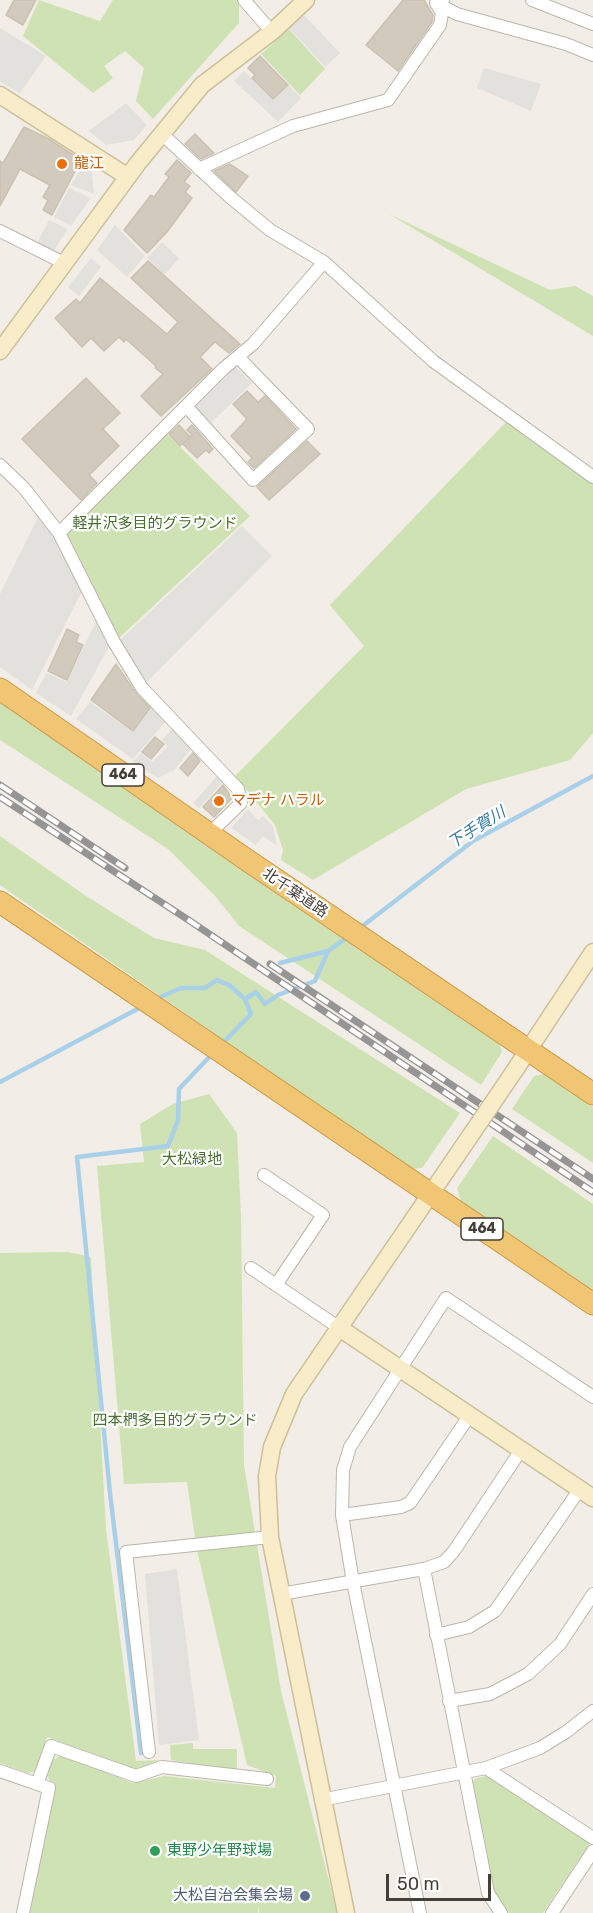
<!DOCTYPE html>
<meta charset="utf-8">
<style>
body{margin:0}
#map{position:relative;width:593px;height:1913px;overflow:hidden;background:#f2eee7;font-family:Rubik,sans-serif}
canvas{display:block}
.scale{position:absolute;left:386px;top:1874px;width:105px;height:27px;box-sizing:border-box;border:3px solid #443f37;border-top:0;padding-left:8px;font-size:18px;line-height:21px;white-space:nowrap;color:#443f37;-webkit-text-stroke:4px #fff;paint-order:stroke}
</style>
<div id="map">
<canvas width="593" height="1913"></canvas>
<div class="scale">50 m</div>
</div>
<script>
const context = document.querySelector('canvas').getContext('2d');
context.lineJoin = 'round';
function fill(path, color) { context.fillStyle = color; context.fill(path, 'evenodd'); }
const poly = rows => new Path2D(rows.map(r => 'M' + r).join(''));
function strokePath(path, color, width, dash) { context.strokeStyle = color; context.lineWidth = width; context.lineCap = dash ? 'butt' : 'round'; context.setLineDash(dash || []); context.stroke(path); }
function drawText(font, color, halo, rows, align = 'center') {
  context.font = font + ' Rubik,"Noto Sans JP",sans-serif'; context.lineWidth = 4.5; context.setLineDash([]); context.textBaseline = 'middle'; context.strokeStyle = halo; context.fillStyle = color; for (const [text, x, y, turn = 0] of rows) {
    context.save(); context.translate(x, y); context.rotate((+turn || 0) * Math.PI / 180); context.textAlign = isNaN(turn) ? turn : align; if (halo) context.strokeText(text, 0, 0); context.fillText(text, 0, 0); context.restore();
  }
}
const green = poly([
 [39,0,100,21,113,0,239,0,239,23,153,119,136,101,144,68,125,51,104,66,113,78,93,93,23,36],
 [289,29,325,69,300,95,261,54],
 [389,214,550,290,575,286,593,296,593,336],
 [507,421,593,477,593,733,570,760,466,789,313,880,281,860,283,850,275,825,235,776,364,646,330,605],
 [165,432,250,516,119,638,63,536],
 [0,699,499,1042,502,1052,481,1085,239,926,216,897,168,849,0,740],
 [0,836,86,896,154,938,205,950,460,1113,422,1168,410,1169,0,885],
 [544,1074,593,1107,593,1163,512,1109,534,1076],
 [209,1094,237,1133,241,1216,244,1465,281,1691,337,1913,259,1913,259,1905,258,1913,29,1913,55,1786,51,1783,47,1775,51,1761,61,1755,133,1783,164,1776,275,1788,276,1776,247,1765,196,1546,187,1482,124,1484,97,1166,144,1162,140,1124,173,1104],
 [493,1136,593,1204,593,1290,461,1201,457,1188],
 [68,1252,91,1257,106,1529,136,1761,160,1760,135,1769,47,1737,36,1771,27,1773,0,1763,0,1253],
 [193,1743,193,1749,237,1749,237,1771,171,1760,170,1745],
 [492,1774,589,1840,590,1843,543,1913,509,1913,493,1890,472,1782,475,1779]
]);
const parking = poly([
 [304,15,340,53,325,67,289,28],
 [0,28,46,56,20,93,0,82],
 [484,68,541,84,531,111,477,88],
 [244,71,273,100,289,85,301,98,278,122,234,81],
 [126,103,147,125,134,140,106,145,89,131],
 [85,162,91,165,94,194,71,185],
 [69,188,91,198,71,226,54,217],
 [49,220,68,229,54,250,37,243],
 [115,225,145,256,127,277,97,250],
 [162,242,179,258,165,275,147,258],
 [91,258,101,267,79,296,68,287],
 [236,367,252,383,211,423,195,407],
 [40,513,49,525,83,589,32,690,0,667,0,594],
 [242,526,272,556,147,682,120,640],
 [97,619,111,643,71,716,36,693,46,673,67,682],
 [90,702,133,732,153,706,167,720,133,759,76,719],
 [173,727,191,749,174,770,158,778,133,762,141,753,152,762,168,746,162,740],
 [217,776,223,782,199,808,193,803],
 [248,809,258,820,263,816,273,826,277,846,263,836,256,845,231,828],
 [177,1569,199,1740,159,1745,145,1574]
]);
const stream = poly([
 [360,928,473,841,593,776],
 [280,963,328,951,349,936],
 [156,999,181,988,205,988,217,980,229,985,245,999,251,1014,220,1046],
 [245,999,256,992,265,1004,278,995,315,981,328,951],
 [0,1082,143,1006],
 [141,1753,110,1493,77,1157,168,1146,178,1120,179,1089,212,1054]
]);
const building = poly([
 [14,0,36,0,23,25,6,15,14,0],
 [403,0,424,0,433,15,432,22,398,71,366,45,403,0],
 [260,56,288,85,273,99,252,78,255,75,248,68,260,56],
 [24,127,49,139,81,160,52,215,43,210,48,200,43,197,50,185,20,169,0,206,0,161,3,163,24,127],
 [195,134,214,153,201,159,185,144,195,134],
 [177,160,191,173,184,182,190,186,185,192,192,198,167,232,147,253,124,230,151,195,154,197,169,177,165,174,177,160],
 [230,164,248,176,236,192,214,171,230,164],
 [148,261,240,344,229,353,215,342,200,357,212,369,161,416,141,396,163,374,155,368,156,366,126,339,124,342,119,337,104,351,91,338,82,347,55,318,76,299,80,303,100,278,167,334,178,322,131,278,148,261],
 [86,378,120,413,103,429,119,446,89,475,97,483,81,500,22,439,86,378],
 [247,391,258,402,265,396,296,429,254,468,248,462,252,458,231,436,247,419,233,404,247,391],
 [179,425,190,437,180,446,169,434,179,425],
 [192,425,213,449,209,453,206,450,197,458,183,444,192,435,187,430,192,425],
 [307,441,320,454,269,500,257,487,307,441],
 [67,629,79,635,76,642,83,645,67,680,48,671,67,629],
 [116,664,135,692,150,708,133,731,91,700,116,664],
 [155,737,164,744,151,759,142,752,155,737],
 [193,753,200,761,188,776,180,768,193,753],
 [223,785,232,798,214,817,203,807,223,785]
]);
const street = poly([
 [244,0,265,24],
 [532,0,593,24],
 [438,4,457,14,566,44,593,55],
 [162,134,230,197,270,230,324,262,433,361,593,477],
 [199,169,293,126,388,100,440,25,442,13,436,3,443,0],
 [0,231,64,263],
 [186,406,253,480,308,429,238,357],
 [0,465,24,488,59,533,114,642,142,688,238,789,241,803,209,834],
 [59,533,223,369,253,344,324,262],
 [264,1175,323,1215,276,1285],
 [251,1268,338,1327],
 [342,1515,401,1507,410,1503,470,1415],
 [424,1569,488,1893,501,1913],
 [281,1594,424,1569,444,1562,454,1551,521,1450],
 [436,1635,469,1627,495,1611,580,1489],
 [449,1701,490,1694,528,1674,560,1644,593,1594],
 [149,1752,126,1552,270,1537],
 [486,1768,593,1838],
 [0,1771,49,1788,23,1913],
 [37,1784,51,1746,136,1776,162,1767,267,1779],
 [321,1800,486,1768,540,1748,566,1732,593,1711],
 [420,1913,353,1582,342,1515,343,1470,350,1447,446,1298,593,1397],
 [552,1913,593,1851]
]);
const secondary = poly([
 [0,95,128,177],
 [0,351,138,163,202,85,273,31,306,0],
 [515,1070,593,952],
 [338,1327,593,1498],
 [346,1913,270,1537,267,1476,272,1447,294,1394,479,1123]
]);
const highway = poly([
 [0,689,247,860,593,1094],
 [0,902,593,1304]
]);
const rail = poly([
 [0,785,125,868],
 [0,797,190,921,593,1192],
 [270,964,593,1179]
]);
const secondaryBridge = poly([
 [479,1123,515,1070]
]);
const markers = [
 [62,164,6,"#e8710a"],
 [219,801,6,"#e8710a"],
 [155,1851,6,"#2e9e5b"],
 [305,1896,6,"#5c6f8a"]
];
const shields = [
 [123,775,42],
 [482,1229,42]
];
const shieldNames = [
 ["464",123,775],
 ["464",482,1229]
];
const foodNames = [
 ["龍江",74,164],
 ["マデナ ハラル",231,801]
];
const parkNames = [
 ["軽井沢多目的グラウンド",155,524],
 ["大松緑地",192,1160],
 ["四本椚多目的グラウンド",175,1421]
];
const streetNames = [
 ["北千葉道路",295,893,34]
];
const leisureNames = [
 ["東野少年野球場",167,1851]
];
const serviceNames = [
 ["大松自治会集会場",293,1896]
];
const waterNames = [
 ["下手賀川",477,828,-32]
];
fill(green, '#cee2b3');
fill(parking, '#e3e1de');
strokePath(stream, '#a9d0e9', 4.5);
fill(building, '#d2cabd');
strokePath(building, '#ccc1b1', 1.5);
strokePath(street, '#bcb6aa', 14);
strokePath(secondary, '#cdbf9a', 19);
strokePath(highway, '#ce9945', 23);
strokePath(street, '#fff', 12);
strokePath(secondary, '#f9edc9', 16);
strokePath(highway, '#f0c574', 21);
strokePath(rail, '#959595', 7);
strokePath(rail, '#fff', 4.5, [14]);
strokePath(secondaryBridge, '#cdbf9a', 19, []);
strokePath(secondaryBridge, '#f9edc9', 16);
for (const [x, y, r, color] of markers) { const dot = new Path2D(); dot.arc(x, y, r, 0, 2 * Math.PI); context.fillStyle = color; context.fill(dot); strokePath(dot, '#fff', 2); }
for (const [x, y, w] of shields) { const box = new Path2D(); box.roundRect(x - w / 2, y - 11, w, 22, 4.5); context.fillStyle = '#fff'; context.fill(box); strokePath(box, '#443f37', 1.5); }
drawText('bold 14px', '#443f37', null, shieldNames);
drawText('15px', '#c56008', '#fff', foodNames, 'left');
drawText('15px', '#497030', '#fff', parkNames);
drawText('15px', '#443f37', '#fff', streetNames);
drawText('15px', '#27864d', '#fff', leisureNames, 'left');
drawText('15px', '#4e5e75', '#fff', serviceNames, 'right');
drawText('italic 16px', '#3a7aa5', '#fff', waterNames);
</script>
